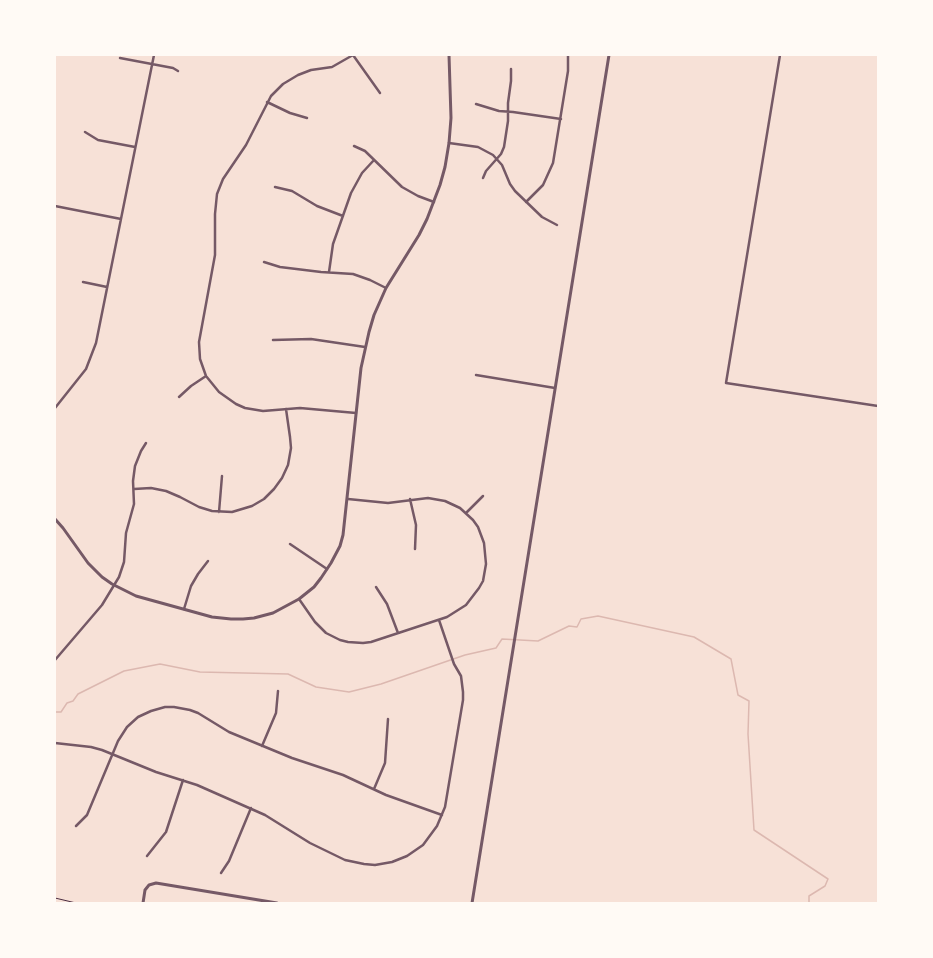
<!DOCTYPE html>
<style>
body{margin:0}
#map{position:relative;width:933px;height:958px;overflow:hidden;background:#f7e1d7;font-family:Jost,sans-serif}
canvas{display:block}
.frame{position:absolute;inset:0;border:56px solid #fffaf5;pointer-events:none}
</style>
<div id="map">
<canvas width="933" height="958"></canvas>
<div class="frame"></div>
</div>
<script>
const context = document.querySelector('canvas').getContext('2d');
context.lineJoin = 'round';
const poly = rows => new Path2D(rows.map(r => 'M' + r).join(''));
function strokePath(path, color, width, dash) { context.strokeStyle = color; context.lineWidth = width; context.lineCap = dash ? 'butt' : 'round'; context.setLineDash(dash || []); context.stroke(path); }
const stream = poly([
 [55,712,61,712,67,703,73,701,78,694,124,671,160,664,200,672,288,674,316,687,349,692,381,684,465,655,496,648,502,639,538,641,569,626,577,627,581,619,598,616,694,637,731,659,738,695,749,701,748,734,754,830,828,879,825,886,809,896,809,903]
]);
const path = poly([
 [55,898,76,903]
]);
const minor = poly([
 [780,55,726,383,878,406],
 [120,58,173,68,178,71],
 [267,102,290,113,307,118],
 [476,104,499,111,513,112,561,119],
 [85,132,98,140,135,147],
 [449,143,478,147,493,155,502,165,510,184,515,191,542,217,557,225],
 [354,146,365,151,402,187,418,196,434,202],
 [483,178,486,171,501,154,504,147,508,121,508,103,511,81,511,69],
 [275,187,292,191,317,206,343,216],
 [526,202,543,185,553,163,568,71,568,55],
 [55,206,121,219],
 [264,262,280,267,321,272,353,274,370,280,386,288],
 [329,272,333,244,351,193,362,173,374,160],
 [83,282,107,287],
 [273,340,311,339,365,347],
 [476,375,555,388],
 [179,397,191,386,206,376],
 [55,408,86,369,96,343,154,55],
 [356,413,300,408,263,411,245,408,236,404,219,392,206,376,200,359,199,342,215,255,215,214,217,194,223,179,246,145,271,96,283,84,298,75,311,70,332,67,353,55,380,93],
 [134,489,151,488,166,491,180,497,199,507,212,511,232,512,252,506,264,499,274,489,282,478,288,465,291,448,290,437,286,409],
 [410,499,416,525,415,549],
 [219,512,222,476],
 [466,513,483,496],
 [290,544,327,569],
 [376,587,387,604,398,633],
 [299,599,315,622,326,633,340,640,348,642,363,643,371,642,447,617,466,605,479,588,483,581,486,564,484,543,478,527,473,520,460,508,445,501,428,498,388,503,348,499],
 [184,609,191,586,198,574,208,561],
 [55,660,102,605,119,577,124,562,126,533,134,504,133,481,135,466,141,451,146,443],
 [55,743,91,747,102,750,156,772,197,785,265,815,310,843,345,860,364,864,375,865,392,862,407,856,423,845,437,826,445,807,463,700,463,692,461,676,454,664,439,620],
 [262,746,276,713,278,691],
 [374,789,385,763,388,719],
 [76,826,87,815,118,741,127,727,138,717,151,711,165,707,174,707,190,710,198,713,229,732,292,758,343,775,386,795,442,815],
 [147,856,166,832,183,780],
 [221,873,229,861,251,808]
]);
const tertiary = poly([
 [55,519,63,528,88,563,102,577,112,584,136,596,212,617,231,619,243,619,254,618,273,613,299,599,314,587,321,578,331,563,340,546,343,535,361,368,369,332,374,315,386,288,419,235,427,219,440,185,445,167,449,143,451,118,449,55],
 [143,903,145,890,149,885,156,883,277,903],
 [472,903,609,55]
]);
strokePath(stream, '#dcb8b0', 1.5);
strokePath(path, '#4a2c40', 1);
strokePath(minor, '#755966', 2.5);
strokePath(tertiary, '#755966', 3);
</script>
